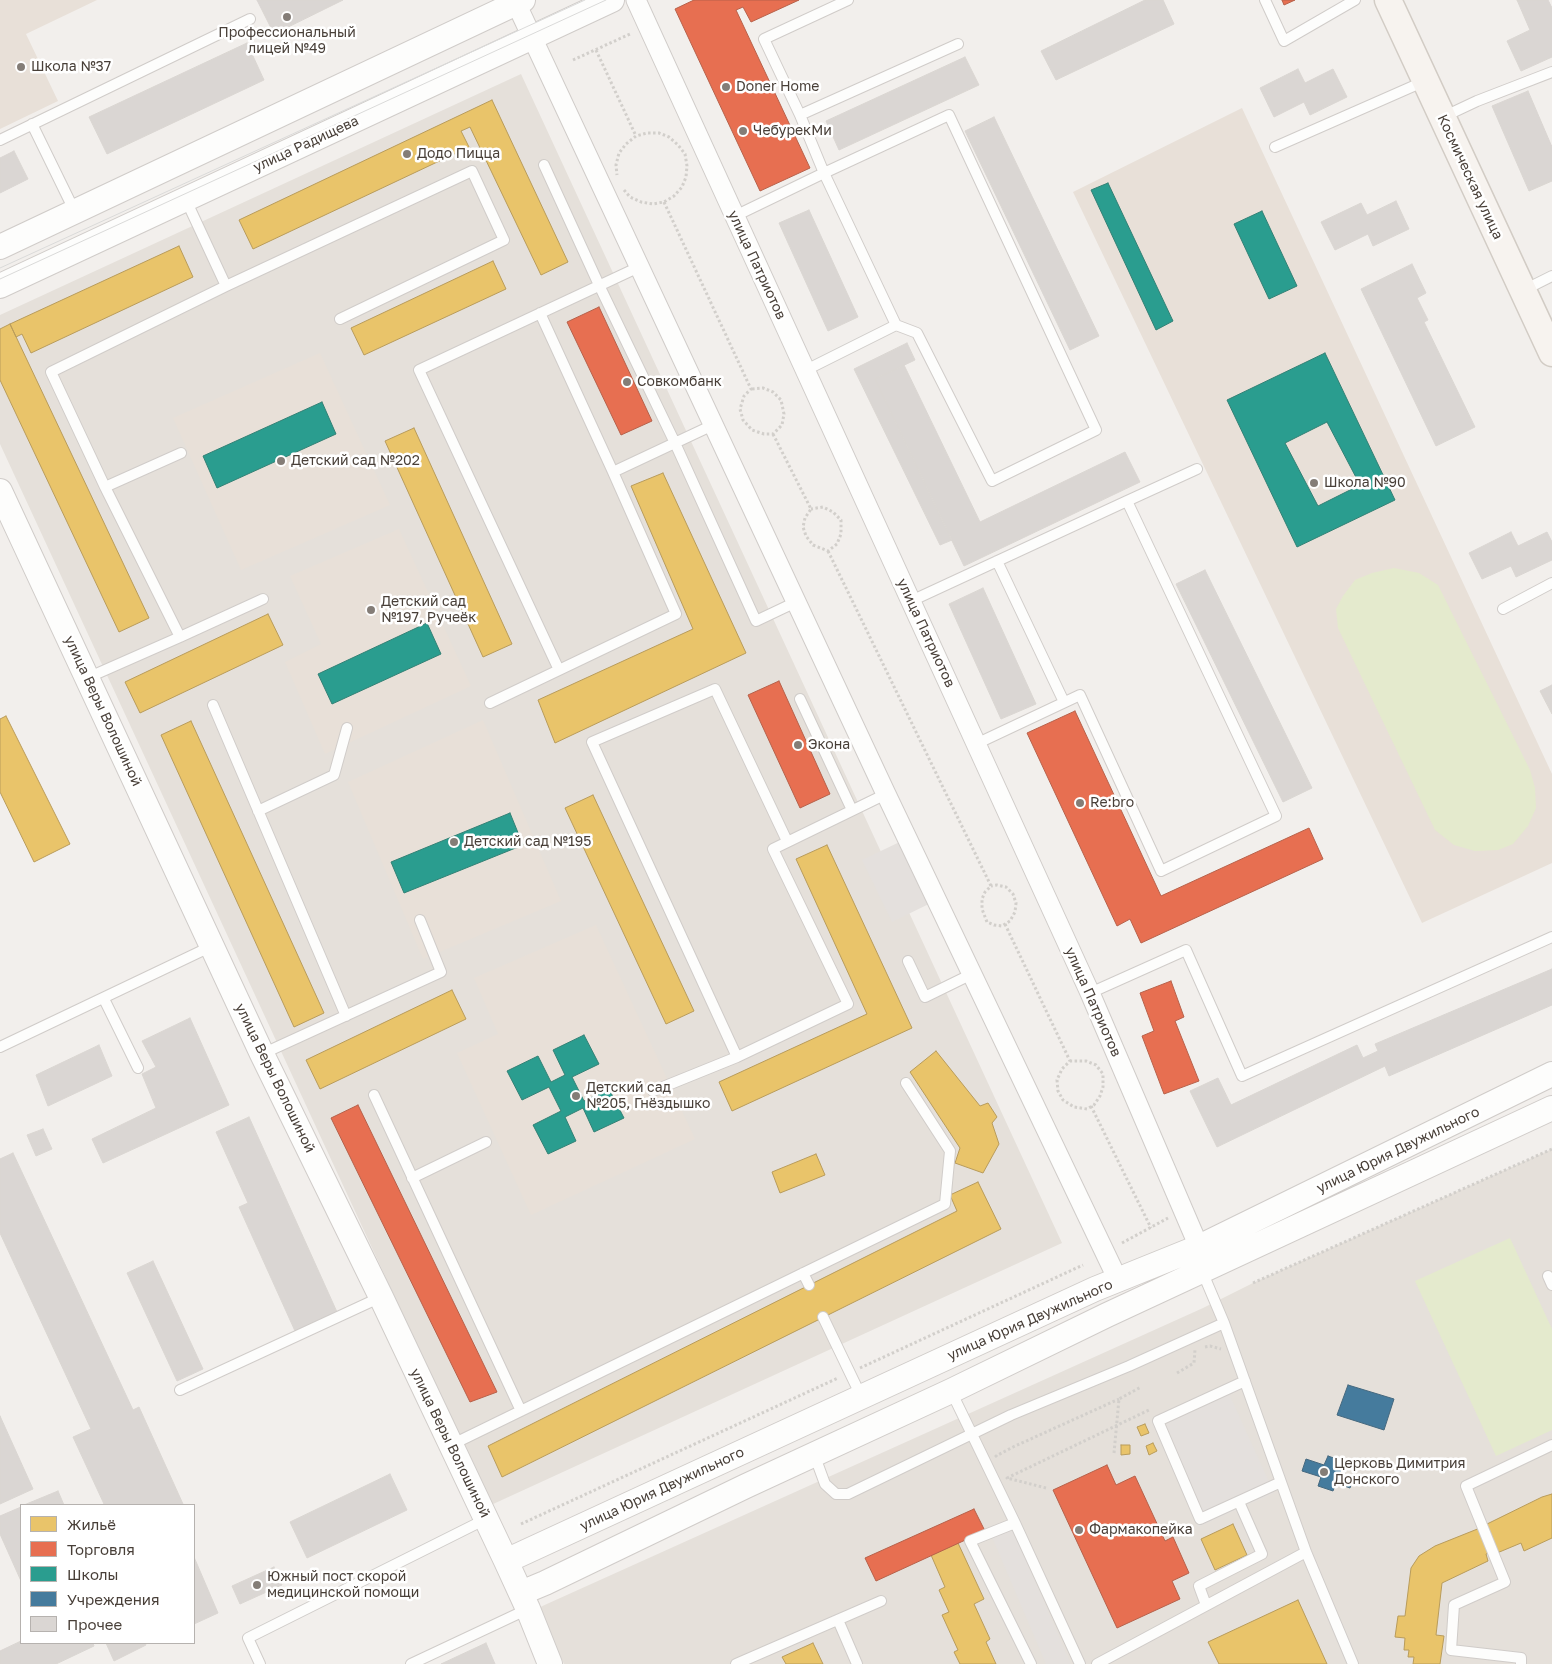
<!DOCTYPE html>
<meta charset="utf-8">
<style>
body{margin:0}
#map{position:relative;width:1552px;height:1664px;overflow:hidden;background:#f2efec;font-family:"Golos Text",sans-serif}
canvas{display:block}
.legend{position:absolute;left:20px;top:1504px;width:175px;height:140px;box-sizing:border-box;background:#fff;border:1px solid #b6b2af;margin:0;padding:6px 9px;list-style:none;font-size:15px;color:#483f38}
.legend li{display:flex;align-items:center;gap:10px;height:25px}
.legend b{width:25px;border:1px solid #b6b2af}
</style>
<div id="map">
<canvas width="1552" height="1664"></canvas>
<ul class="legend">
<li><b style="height:14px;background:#e9c46a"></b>Жильё</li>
<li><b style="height:14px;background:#e76f51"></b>Торговля</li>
<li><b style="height:14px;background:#2a9d8f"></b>Школы</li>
<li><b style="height:14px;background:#457b9d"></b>Учреждения</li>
<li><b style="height:14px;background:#dad6d3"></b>Прочее</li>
</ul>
</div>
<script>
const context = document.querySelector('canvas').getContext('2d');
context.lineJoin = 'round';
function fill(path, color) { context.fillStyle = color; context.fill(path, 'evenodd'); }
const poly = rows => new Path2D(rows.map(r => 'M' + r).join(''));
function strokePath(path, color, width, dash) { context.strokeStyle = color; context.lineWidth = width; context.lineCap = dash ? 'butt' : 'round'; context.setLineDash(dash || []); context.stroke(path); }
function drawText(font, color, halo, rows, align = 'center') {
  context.font = font + ' "Golos Text",sans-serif'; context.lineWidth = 5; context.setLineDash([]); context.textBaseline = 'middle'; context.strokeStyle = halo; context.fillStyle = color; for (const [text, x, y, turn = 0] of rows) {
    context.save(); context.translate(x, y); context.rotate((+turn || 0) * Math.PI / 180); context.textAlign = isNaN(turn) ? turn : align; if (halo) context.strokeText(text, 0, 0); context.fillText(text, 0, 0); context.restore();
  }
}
const residential = poly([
 [521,74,1062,1243,491,1505,0,444,0,315],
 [1552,1149,1552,1664,564,1664,538,1608,1203,1308,1253,1283]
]);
const education = poly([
 [0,0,97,0,26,34,58,101,0,129],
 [1242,108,1552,774,1552,863,1422,923,1073,192],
 [320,353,390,505,241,570,173,418],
 [399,529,471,686,325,754,285,662,321,644,290,576],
 [483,720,561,901,423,959,348,782],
 [596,925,695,1139,531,1215,457,1053,498,1034,474,978]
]);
const green = poly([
 [1394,568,1419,573,1438,585,1530,770,1535,788,1536,808,1528,826,1513,844,1498,850,1475,851,1454,845,1435,830,1338,628,1336,609,1343,596,1355,580,1372,573],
 [1510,1238,1552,1329,1552,1430,1496,1456,1415,1281]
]);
const parking = poly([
 [908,838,937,900,892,922,862,860],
 [1226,1387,1274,1493,1198,1527,1151,1421],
 [1012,1528,1071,1664,1046,1664,992,1537]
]);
const homes = poly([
 [492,100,568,262,541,275,470,127,461,131,469,147,253,249,239,220,492,100],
 [179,246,193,277,31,353,22,334,16,337,10,324,179,246],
 [493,261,506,289,364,355,351,328,493,261],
 [10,324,149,618,119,632,0,380,0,329,10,324],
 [414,428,512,644,483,657,385,441,414,428],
 [663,473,746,653,555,743,538,700,693,629,631,486,663,473],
 [268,614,283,645,140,713,125,682,268,614],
 [6,716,70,844,34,862,0,792,0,719,6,716],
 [191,721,324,1013,294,1027,161,735,191,721],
 [593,795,694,1011,666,1024,565,808,593,795],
 [827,845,912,1028,732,1111,719,1082,867,1014,796,859,827,845],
 [452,990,466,1019,320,1089,306,1060,452,990],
 [936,1051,980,1106,988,1103,997,1117,992,1123,999,1144,983,1173,955,1163,960,1148,910,1072,936,1051],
 [816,1154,825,1175,780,1193,772,1172,816,1154],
 [978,1182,1001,1229,502,1477,488,1446,957,1211,950,1195,978,1182],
 [1145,1424,1149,1433,1141,1436,1137,1427,1145,1424],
 [1153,1443,1157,1451,1149,1455,1146,1446,1153,1443],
 [1121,1445,1130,1445,1130,1454,1121,1455,1121,1445],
 [1552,1494,1552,1538,1524,1551,1521,1543,1497,1553,1485,1525,1542,1497,1552,1494],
 [1233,1524,1247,1555,1215,1570,1201,1539,1233,1524],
 [1485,1526,1496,1551,1486,1554,1488,1561,1442,1583,1436,1635,1444,1636,1440,1664,1413,1664,1414,1657,1408,1657,1409,1650,1404,1650,1405,1638,1395,1637,1398,1616,1405,1616,1411,1568,1419,1556,1435,1546,1485,1526],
 [958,1543,984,1599,974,1604,990,1639,986,1642,996,1664,960,1664,954,1652,958,1650,942,1615,949,1612,939,1590,945,1587,931,1555,958,1543],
 [1298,1600,1327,1664,1219,1664,1208,1642,1298,1600],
 [813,1643,823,1664,786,1664,782,1657,813,1643]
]);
const shops = poly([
 [694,0,799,0,751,22,743,7,736,10,810,168,760,191,675,9,694,0],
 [1282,0,1295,0,1284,5,1282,0],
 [599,307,652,421,621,435,567,322,599,307],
 [779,681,830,794,800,808,748,695,779,681],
 [1075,711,1161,896,1309,828,1323,859,1141,943,1130,919,1117,926,1027,733,1075,711],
 [1171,981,1184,1017,1175,1021,1199,1081,1164,1094,1142,1036,1154,1031,1140,993,1171,981],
 [358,1105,497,1392,470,1402,331,1118,358,1105],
 [1107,1465,1116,1485,1135,1476,1165,1541,1173,1537,1189,1573,1172,1581,1180,1599,1117,1628,1053,1490,1107,1465],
 [974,1509,985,1531,876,1581,865,1558,974,1509]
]);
const schools = poly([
 [1108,183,1173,321,1156,330,1091,190,1108,183],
 [1262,211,1297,286,1269,299,1234,224,1262,211],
 [1325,353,1395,500,1297,547,1227,400,1325,353],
 [1327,422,1360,485,1318,506,1285,443,1327,422],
 [322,402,336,434,217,488,203,456,322,402],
 [427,623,441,654,332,704,318,674,427,623],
 [510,813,523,845,404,893,391,862,510,813],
 [584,1035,599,1064,572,1077,584,1101,609,1089,624,1118,594,1132,583,1108,565,1117,576,1141,548,1154,533,1125,561,1111,549,1087,522,1100,507,1071,538,1056,551,1082,565,1075,553,1050,584,1035]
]);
const public = poly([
 [1348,1385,1394,1399,1384,1430,1337,1415,1348,1385],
 [1328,1456,1345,1462,1341,1474,1353,1478,1350,1488,1336,1483,1333,1491,1318,1486,1321,1477,1302,1471,1306,1459,1324,1465,1328,1456]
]);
const building = poly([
 [257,0,343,0,274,34,257,0],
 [1145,0,1163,0,1174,24,1056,80,1041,51,1145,0],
 [1517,0,1548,0,1552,8,1552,57,1521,71,1507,41,1530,30,1517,0],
 [247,43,264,80,107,154,89,117,247,43],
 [965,57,979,85,839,150,826,121,965,57],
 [1298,69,1305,83,1333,69,1347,97,1310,115,1304,102,1274,117,1260,88,1298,69],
 [1528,91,1552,147,1552,181,1529,191,1492,106,1528,91],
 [994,117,1099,336,1070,350,965,131,994,117],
 [14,151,28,179,0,193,0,158,14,151],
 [1396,201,1409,229,1373,246,1368,234,1335,250,1321,222,1361,203,1367,215,1396,201],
 [809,210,858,317,828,331,779,223,809,210],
 [1412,264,1426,293,1417,298,1428,320,1424,322,1475,427,1436,446,1361,289,1412,264],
 [907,343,915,360,875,379,952,540,940,545,854,369,907,343],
 [904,365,980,522,1125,452,1140,482,964,566,875,379,904,365],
 [1511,532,1518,546,1547,532,1552,542,1552,560,1516,577,1511,566,1482,579,1469,553,1511,532],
 [1205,570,1312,788,1283,802,1176,584,1205,570],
 [983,588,1036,704,1001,719,949,604,983,588],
 [1552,685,1552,714,1540,691,1552,685],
 [1552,969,1552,1005,1389,1076,1385,1066,1217,1147,1190,1091,1218,1078,1231,1105,1357,1045,1363,1058,1378,1051,1375,1044,1552,969],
 [190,1018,229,1105,103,1163,92,1139,156,1108,142,1074,156,1067,142,1041,190,1018],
 [99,1045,112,1076,48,1106,36,1075,99,1045],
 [249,1117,337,1312,295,1331,239,1207,248,1203,216,1132,249,1117],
 [43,1129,52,1149,36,1156,27,1135,43,1129],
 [13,1153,133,1410,139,1407,183,1504,180,1505,101,1505,104,1504,73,1437,91,1429,0,1233,0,1159,13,1153],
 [153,1261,203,1369,177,1381,127,1273,153,1261],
 [0,1416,33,1489,0,1504,0,1416],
 [390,1474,407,1510,307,1558,290,1522,390,1474],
 [58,1491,64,1505,24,1505,58,1491],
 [21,1507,21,1581,0,1534,0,1516,21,1507],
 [194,1557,218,1613,194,1624,194,1557],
 [274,1567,282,1585,240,1604,232,1586,274,1567],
 [21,1641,21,1643,93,1643,94,1646,56,1664,0,1664,0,1651,21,1641],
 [106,1643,145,1643,146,1645,114,1661,106,1643],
 [486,1643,495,1664,441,1664,486,1643]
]);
const path = poly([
 [596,50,636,136,626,144,619,153,616,165,617,175],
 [573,60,630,34],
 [624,190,630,197,641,202,653,204,664,202,674,196,682,187,686,177,687,166,685,154,678,145,669,137,659,133,647,133,636,136],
 [664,202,751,389,744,396,740,409,743,420,752,430,764,434,773,434,782,425,784,414,781,400,773,392,763,388,751,389],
 [773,434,811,509,805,518,803,527,806,536,813,545,828,551,837,544,841,534,841,520,833,512,823,507,811,509],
 [828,551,991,886,985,892,982,899,982,909,987,922,994,925,1002,926,1010,921,1015,912,1016,903,1013,894,1006,887,997,885,991,886],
 [1005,924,1070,1061,1062,1069,1057,1080,1058,1091,1063,1100,1074,1107,1087,1109,1094,1105,1100,1096,1103,1087,1103,1074,1096,1065,1086,1061,1070,1061],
 [1091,1106,1151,1228],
 [1122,1243,1168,1218],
 [1253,1283,1552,1149],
 [1205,1347,1210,1346,1221,1349],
 [860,1368,1083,1265],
 [1177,1373,1194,1363,1195,1350],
 [1114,1453,1119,1399,1141,1387],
 [997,1457,996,1456,1013,1447,1119,1399],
 [1046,1488,1007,1478,1151,1409],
 [521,1524,838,1378]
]);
const service = poly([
 [1265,0,1284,41,1355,0],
 [800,115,958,44],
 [1443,117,1477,101,1552,72],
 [32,124,75,212],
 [0,140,250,19],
 [1275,147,1425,81],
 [544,165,599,285,675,443,756,621,796,602],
 [186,200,226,286],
 [735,216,824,173,949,115,1096,430,992,481,917,333,896,325,824,173,800,115,764,39,848,0],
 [639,267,419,370,559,670,676,614,613,472,713,425],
 [1524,290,1552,276],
 [540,313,613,472],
 [806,370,896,325],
 [105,487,181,453],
 [1127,501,1197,469],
 [997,561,1064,702],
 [911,601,1127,501,1276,816,1161,871,1080,695,976,744],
 [1503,609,1552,583],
 [180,637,263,599],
 [87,678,180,637,105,487,51,372,226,286,472,171,504,240,340,319],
 [800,699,852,810],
 [490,703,559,670],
 [213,705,346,1016],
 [258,811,334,775,347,728],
 [787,841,715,689,592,742,737,1057,848,1004,773,849,886,794],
 [908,961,925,997,972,974],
 [1090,993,1186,950,1242,1076,1552,937],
 [104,999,138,1068],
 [0,1047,212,946],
 [262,1054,441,972,420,920],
 [653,1091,737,1057],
 [374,1095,521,1411],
 [412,1178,486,1142],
 [1202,1271,1224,1323,1306,1552,1353,1664],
 [803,1273,809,1285],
 [1548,1276,1552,1285],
 [823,1317,861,1396],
 [1245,1381,1158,1421,1200,1519,1281,1482],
 [180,1390,381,1297],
 [951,1391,1015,1523,1080,1664],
 [451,1445,945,1204,950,1151,906,1083],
 [814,1454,825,1484,836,1494,848,1494,1011,1415,1129,1366,1224,1323],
 [1015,1523,970,1541,1031,1664],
 [1206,1605,1199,1586,1262,1554,1239,1502],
 [838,1620,857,1664],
 [260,1664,248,1638,486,1519],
 [411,1664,528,1609],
 [736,1664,881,1601],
 [1097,1664,1306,1552],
 [1521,1664,1521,1658,1451,1650,1454,1605,1505,1582,1466,1486,1552,1445]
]);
const minor = poly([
 [636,0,1090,993,1199,1247,1201,1260],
 [516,3,886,794,1118,1280]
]);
const tertiary = poly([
 [0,247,523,0],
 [0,286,612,0],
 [0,491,262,1054,381,1297,506,1561,528,1609,550,1664],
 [506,1561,1095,1289,1199,1247,1552,1074],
 [521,1593,545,1583,746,1486,951,1391,1107,1315,1552,1108]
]);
const secondary = poly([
 [1388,0,1552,353]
]);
const tram = poly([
 [0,268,585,0],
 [0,279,606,0]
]);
const markers = [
 [287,17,5,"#847d77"],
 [21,67,5,"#847d77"],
 [726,87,5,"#847d77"],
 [743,131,5,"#847d77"],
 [407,154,5,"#847d77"],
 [627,382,5,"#847d77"],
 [281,461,5,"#847d77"],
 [1314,483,5,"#847d77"],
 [371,610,5,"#847d77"],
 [798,745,5,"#847d77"],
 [1080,803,5,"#847d77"],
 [454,842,5,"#847d77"],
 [576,1096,5,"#847d77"],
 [1324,1472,5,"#847d77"],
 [1079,1530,5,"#847d77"],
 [257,1585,5,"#847d77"]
];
const poiNames = [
 ["Профессиональный",287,33,"center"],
 ["лицей №49",287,49,"center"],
 ["Школа №37",31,67],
 ["Doner Home",736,87],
 ["ЧебурекМи",753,131],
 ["Додо Пицца",417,154],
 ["Совкомбанк",637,382],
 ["Детский сад №202",291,461],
 ["Школа №90",1324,483],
 ["Детский сад",381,602],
 ["№197, Ручеёк",381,618],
 ["Экона",808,745],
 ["Re:bro",1090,803],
 ["Детский сад №195",464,842],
 ["Детский сад",586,1088],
 ["№205, Гнёздышко",586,1104],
 ["Церковь Димитрия",1334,1464],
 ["Донского",1334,1480],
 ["Фармакопейка",1089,1530],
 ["Южный пост скорой",267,1577],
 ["медицинской помощи",267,1593]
];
const streetNames = [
 ["улица Радищева",306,144,-25],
 ["Космическая улица",1470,177,65],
 ["улица Патриотов",757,265,65],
 ["улица Патриотов",926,633,65],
 ["улица Веры Волошиной",103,711,65],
 ["улица Патриотов",1093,1002,66],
 ["улица Веры Волошиной",275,1078,64],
 ["улица Юрия Двужильного",1398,1150,-26],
 ["улица Юрия Двужильного",1030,1320,-24],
 ["улица Веры Волошиной",450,1443,64],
 ["улица Юрия Двужильного",662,1489,-25]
];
fill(residential, '#e5e0da');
fill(education, '#e8e0d8');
fill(green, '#e4eacd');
fill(parking, '#e4e0dd');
fill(homes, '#e9c46a');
strokePath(homes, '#b99c5b', 1);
fill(shops, '#e76f51');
strokePath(shops, '#b7614a', 1);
fill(schools, '#2a9d8f');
strokePath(schools, '#338175', 1);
fill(public, '#457b9d');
strokePath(public, '#46697f', 1);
fill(building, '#dad6d3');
strokePath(building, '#dad6d2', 1);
strokePath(service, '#d0ccc9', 12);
strokePath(minor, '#d0ccc9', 21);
strokePath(tertiary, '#d0ccc9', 26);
strokePath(secondary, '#d2ccc5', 29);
strokePath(path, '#d2cfcb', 3, [2.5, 2.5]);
strokePath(service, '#fdfdfc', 10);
strokePath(minor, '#fdfdfc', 19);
strokePath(tertiary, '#fdfdfc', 24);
strokePath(secondary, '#f7f3ef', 26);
strokePath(tram, '#dadad9', 1);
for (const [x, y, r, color] of markers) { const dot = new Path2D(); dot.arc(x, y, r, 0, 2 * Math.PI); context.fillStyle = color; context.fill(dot); strokePath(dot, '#fff', 2); }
drawText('14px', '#483f38', '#fff', poiNames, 'left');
drawText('14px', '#483f38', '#fff', streetNames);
</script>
